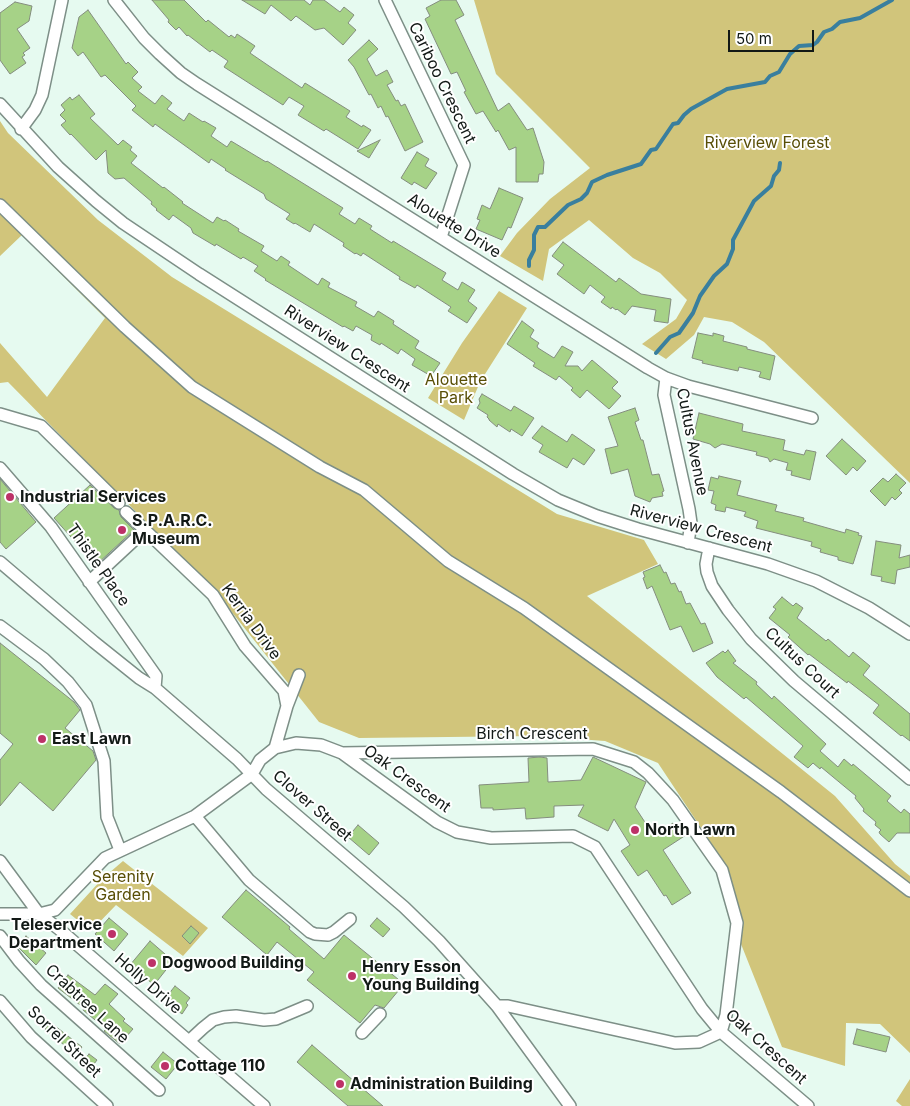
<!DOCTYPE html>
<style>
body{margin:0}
#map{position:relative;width:910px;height:1106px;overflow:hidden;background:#e6faf0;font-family:Inter,sans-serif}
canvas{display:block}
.scale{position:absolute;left:728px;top:30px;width:86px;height:22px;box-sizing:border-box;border:2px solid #121916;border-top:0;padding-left:6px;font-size:15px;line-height:18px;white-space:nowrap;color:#121916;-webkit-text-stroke:4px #fff;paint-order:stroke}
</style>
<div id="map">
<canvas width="910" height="1106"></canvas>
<div class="scale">50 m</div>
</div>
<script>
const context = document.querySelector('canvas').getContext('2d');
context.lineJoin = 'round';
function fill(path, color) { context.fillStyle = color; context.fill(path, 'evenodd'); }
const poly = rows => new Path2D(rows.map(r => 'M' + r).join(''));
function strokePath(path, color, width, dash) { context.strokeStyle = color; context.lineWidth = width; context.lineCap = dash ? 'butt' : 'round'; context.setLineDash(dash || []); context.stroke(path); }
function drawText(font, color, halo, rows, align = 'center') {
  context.font = font + ' Inter,sans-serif'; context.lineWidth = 4; context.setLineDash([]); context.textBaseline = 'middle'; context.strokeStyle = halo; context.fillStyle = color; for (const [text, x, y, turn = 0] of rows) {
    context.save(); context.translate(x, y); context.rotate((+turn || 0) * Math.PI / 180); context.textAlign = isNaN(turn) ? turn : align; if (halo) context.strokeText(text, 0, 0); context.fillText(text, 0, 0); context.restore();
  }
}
const green = poly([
 [474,0,910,0,910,483,764,342,732,322,704,317,694,335,666,359,642,344,676,319,687,300,660,273,633,258,589,220,549,249,543,281,500,256,517,233,550,199,590,168,496,74],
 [0,121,8,133,98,220,172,277,557,514,644,540,658,564,587,596,835,796,895,864,910,876,910,1053,880,1024,846,1023,845,1066,782,1047,741,944,737,901,719,855,658,763,605,741,537,736,359,738,319,722,219,596,8,382,0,383,0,343,47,397,105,318,22,235,0,256],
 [499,291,527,308,480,382,464,420,428,398,462,343],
 [123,861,208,928,183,956,116,905,91,931,70,914,102,879],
 [910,1079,910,1106,902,1106,896,1101]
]);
const stream = poly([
 [529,266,529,260,534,250,534,235,538,227,545,227,568,205,581,199,587,193,592,182,607,175,641,164,651,150,656,149,673,124,678,123,684,115,691,109,727,89,765,82,770,76,779,72,790,54,799,46,813,45,817,42,824,32,832,29,840,22,860,18,892,0],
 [656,353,670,337,679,333,693,313,700,296,714,276,727,264,733,249,733,240,754,201,771,186,774,176,779,170,780,163]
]);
const building = poly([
 [152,0,184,0,206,22,208,20,229,37,231,35,235,38,237,34,255,46,250,53,269,66,302,88,305,83,350,111,346,117,362,127,363,125,371,130,358,149,326,129,324,131,298,115,304,106,289,97,283,105,224,67,228,61,212,50,210,52,188,35,187,36,179,27,176,30,168,22,169,20,152,0],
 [242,0,304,0,310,5,313,0,324,0,340,12,344,7,354,15,348,23,356,30,343,45,324,28,315,30,296,16,291,21,271,5,265,14,242,0],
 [441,0,456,0,464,15,455,20,498,111,509,103,527,130,533,128,544,162,543,174,539,174,538,182,516,182,516,147,509,150,498,130,496,132,483,111,476,114,464,92,466,91,457,72,451,74,425,19,430,16,426,8,441,0],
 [15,2,32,6,29,21,17,29,30,48,23,53,25,55,22,57,26,63,10,74,0,60,0,13,15,2],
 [88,10,126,64,128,62,138,72,132,78,142,87,138,91,155,104,162,95,172,103,167,109,184,121,189,113,203,122,204,121,216,128,211,136,227,147,231,141,266,162,267,161,343,208,339,214,355,224,359,218,372,226,370,229,392,243,393,241,446,273,442,280,458,290,462,282,475,290,468,301,477,308,467,323,448,311,451,307,417,285,415,288,399,279,400,277,363,253,361,256,356,253,355,254,343,246,344,243,314,224,310,232,295,223,294,224,286,219,290,214,266,199,264,194,225,170,226,169,211,159,209,163,155,124,153,127,132,110,136,106,105,75,101,77,83,52,78,56,72,48,79,17,88,10],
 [369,40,378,49,367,59,376,76,387,70,393,82,387,85,396,101,398,100,401,106,405,104,423,142,405,151,388,116,386,117,381,106,378,108,371,94,369,95,354,67,348,60,369,40],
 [79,95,95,114,90,118,118,145,123,140,132,147,130,150,137,156,131,163,163,188,164,187,183,202,182,203,213,223,217,217,224,221,225,220,239,229,238,231,264,246,261,251,277,261,281,256,290,262,288,265,318,285,322,278,330,283,328,287,357,302,355,306,374,317,378,311,394,321,393,324,419,341,415,348,440,363,431,376,412,365,415,359,401,349,398,354,381,343,380,345,371,340,372,335,356,326,353,331,344,326,343,327,265,280,266,279,254,271,258,266,243,257,241,259,216,244,215,246,193,233,191,228,173,215,169,220,156,210,157,209,151,204,152,202,124,178,115,179,108,173,106,150,96,160,71,134,70,135,61,125,66,121,60,115,65,110,61,105,70,97,72,100,79,95],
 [380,140,369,158,357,151,380,140],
 [417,152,429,159,425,166,437,173,426,189,414,182,412,185,401,178,417,152],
 [499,188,523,198,511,228,508,227,502,240,476,229,480,220,477,219,482,205,490,209,499,188],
 [563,242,616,282,619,278,641,294,671,299,668,323,654,321,656,310,632,306,625,315,617,309,616,310,612,307,611,309,601,302,605,297,590,285,584,294,557,274,564,265,552,256,563,242],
 [522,321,534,330,530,337,539,343,537,346,538,348,554,358,562,346,573,352,565,366,578,366,582,371,592,360,618,382,612,388,621,396,609,409,587,390,580,398,571,390,573,388,559,376,556,380,533,366,535,363,507,344,522,321],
 [698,333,713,336,713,333,724,336,723,341,747,347,747,349,775,356,770,380,759,377,761,372,739,367,738,371,702,363,703,361,692,358,698,333],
 [482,394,511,411,514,406,534,418,522,436,511,429,510,432,498,424,497,427,489,420,489,419,487,417,488,415,477,408,480,403,479,399,482,394],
 [635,408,639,420,635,422,641,440,643,440,652,475,659,474,664,491,662,492,663,496,652,498,650,502,635,496,628,469,611,474,605,449,618,446,608,417,635,408],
 [699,413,743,424,742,431,785,440,783,450,804,455,806,450,816,452,810,480,791,475,792,471,786,470,788,463,774,459,770,462,768,458,756,455,757,452,722,444,715,448,710,444,693,439,699,413],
 [542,426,567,442,572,434,595,450,584,465,573,458,567,468,539,452,543,445,532,438,542,426],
 [842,439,866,461,857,471,853,467,846,475,826,456,842,439],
 [896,474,906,483,899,490,902,493,895,500,892,497,885,506,870,491,883,478,888,482,896,474],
 [719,476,741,481,737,495,777,505,775,511,804,518,803,521,845,533,846,529,859,533,858,535,862,536,853,564,838,560,838,557,820,552,821,549,811,546,812,542,756,528,758,521,744,516,746,512,726,507,725,512,715,510,716,505,711,503,714,491,708,490,711,477,718,479,719,476],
 [0,479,36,522,6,549,0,542,0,479],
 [90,485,114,508,119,510,121,517,134,530,96,565,54,518,90,485],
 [876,541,901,545,899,558,910,555,910,567,897,570,895,584,881,581,882,577,871,575,876,541],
 [660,565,664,573,666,572,671,584,675,583,679,592,681,591,686,604,690,603,701,624,705,623,713,643,693,652,681,626,670,630,652,586,647,589,643,578,645,577,643,572,660,565],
 [782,597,793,606,796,603,803,608,797,618,826,641,828,639,849,657,853,652,870,666,863,675,910,714,910,741,902,735,901,736,873,713,879,705,848,681,847,683,809,654,808,655,788,637,790,635,769,618,776,609,773,607,782,597],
 [0,643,74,702,80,710,65,728,93,751,96,760,53,811,20,782,0,806,0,760,13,744,0,733,0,643],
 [728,650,736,661,733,663,757,682,756,684,772,699,774,696,826,744,820,751,838,767,844,759,852,766,853,764,891,796,887,801,901,813,904,809,910,814,910,833,897,833,889,842,880,834,879,832,881,830,875,825,876,822,863,811,864,809,855,798,856,796,821,767,820,769,813,763,808,768,794,757,803,746,746,697,744,699,717,677,706,663,723,651,725,653,728,650],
 [540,757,547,758,548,782,581,780,593,757,646,782,635,807,654,836,673,823,677,828,681,826,686,835,663,850,691,893,672,905,666,895,664,896,647,870,638,876,621,851,630,845,614,819,608,831,578,816,584,805,554,806,554,817,526,819,525,808,493,810,493,808,481,808,479,785,529,782,528,758,540,757],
 [358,825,379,843,369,855,348,837,358,825],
 [246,890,290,927,289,929,324,959,344,935,404,984,384,1008,375,1005,360,1023,307,980,314,972,277,942,267,955,222,917,246,890],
 [109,918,128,934,114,951,95,934,109,918],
 [377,918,390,929,383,937,370,926,377,918],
 [191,926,199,933,190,944,182,936,191,926],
 [26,936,46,953,36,965,18,947,26,936],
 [150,941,173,961,154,985,130,965,150,941],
 [68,975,95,995,105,984,118,994,109,1004,125,1019,123,1021,133,1029,120,1044,104,1031,106,1029,83,1010,84,1008,58,988,68,975],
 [175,986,190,998,186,1003,188,1005,182,1014,164,1000,175,986],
 [50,1022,82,1047,76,1055,45,1029,50,1022],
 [857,1029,890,1037,886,1052,853,1044,857,1029],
 [312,1045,383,1106,348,1106,297,1062,312,1045],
 [163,1052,178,1064,166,1079,151,1067,163,1052],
 [89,1054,97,1060,91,1068,83,1061,89,1054]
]);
const minor = poly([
 [114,0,144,38,160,54,181,73,197,84,648,368,666,378,688,386,812,418],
 [385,0,464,165,441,237],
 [0,104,58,167,96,201,123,223,199,274,513,474,558,500,597,516,638,529,768,564,816,581,869,608,910,634],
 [21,129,35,110,42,95,62,0],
 [0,205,125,327,192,387,320,467,364,490,448,561,524,608,781,792,910,891],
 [666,378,664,395,689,509,691,523,688,543],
 [0,414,41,426,119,503],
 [0,468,51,527,156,676,155,688],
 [126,512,213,595,245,646,284,691,287,706,275,748],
 [709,548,706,564,707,572,712,586,728,610,751,639,794,681,910,779],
 [0,562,94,642,139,678,155,688,237,759,266,789,404,907,439,941,497,1006,570,1106],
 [89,582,145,530],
 [0,626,44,659,68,682,86,705,104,761,107,817,120,850],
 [287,706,299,675],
 [342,753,593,749,634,762,648,773,673,800,722,870,737,923,726,1015,721,1032,699,1042,675,1043,508,1006,497,1006],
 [195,816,249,880,310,932,315,934,328,935,334,932,350,919],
 [0,861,39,914,55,910,105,858,195,816,252,774,260,760,275,748,296,743,321,745,342,753,437,822,457,832,491,838,573,836,595,847,702,1009,721,1032,808,1106],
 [0,914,39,914,59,929,264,1106],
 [0,936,19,961,41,985,159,1090],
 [0,1001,31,1037,107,1106],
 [362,1033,380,1014],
 [189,1041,203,1028,213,1020,224,1017,236,1016,264,1020,276,1019,307,1006]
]);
const markers = [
 [10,497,5,"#bd3168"],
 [122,530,5,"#bd3168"],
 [42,739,5,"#bd3168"],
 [635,830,5,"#bd3168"],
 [112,934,5,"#bd3168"],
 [152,963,5,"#bd3168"],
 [352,976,5,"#bd3168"],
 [165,1066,5,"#bd3168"],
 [340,1084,5,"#bd3168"]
];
const streetNames = [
 ["Cariboo Crescent",442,83,64],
 ["Alouette Drive",454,226,32],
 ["Riverview Crescent",347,349,33],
 ["Cultus Avenue",692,442,79],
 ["Riverview Crescent",701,529,15],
 ["Thistle Place",98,565,55],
 ["Kerria Drive",251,622,54],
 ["Cultus Court",802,663,43],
 ["Birch Crescent",532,734],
 ["Oak Crescent",407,779,36],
 ["Clover Street",312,806,41],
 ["Holly Drive",148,984,41],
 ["Crabtree Lane",87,1004,43],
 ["Sorrel Street",64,1042,44],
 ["Oak Crescent",766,1047,42]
];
const parkNames = [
 ["Riverview Forest",767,143],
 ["Alouette",456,380],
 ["Park",456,398],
 ["Serenity",123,877],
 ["Garden",123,895]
];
const poiNames = [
 ["Industrial Services",20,497],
 ["S.P.A.R.C.",132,521],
 ["Museum",132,539],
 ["East Lawn",52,739],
 ["North Lawn",645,830],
 ["Teleservice",102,925,"right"],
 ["Department",102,943,"right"],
 ["Dogwood Building",162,963],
 ["Henry Esson",362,967],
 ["Young Building",362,985],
 ["Cottage 110",175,1066],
 ["Administration Building",350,1084]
];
fill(green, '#d1c57b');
strokePath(stream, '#397f9e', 4);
fill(building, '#a6d287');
strokePath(building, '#848d7e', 1);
strokePath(minor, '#7d8f87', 14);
strokePath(minor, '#fff', 11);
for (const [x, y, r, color] of markers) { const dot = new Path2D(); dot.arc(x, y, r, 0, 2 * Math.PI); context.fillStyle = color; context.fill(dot); strokePath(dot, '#fff', 2); }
drawText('16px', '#121916', '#fff', streetNames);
drawText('16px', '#584e06', '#fff', parkNames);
drawText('bold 16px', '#121916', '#fff', poiNames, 'left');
</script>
